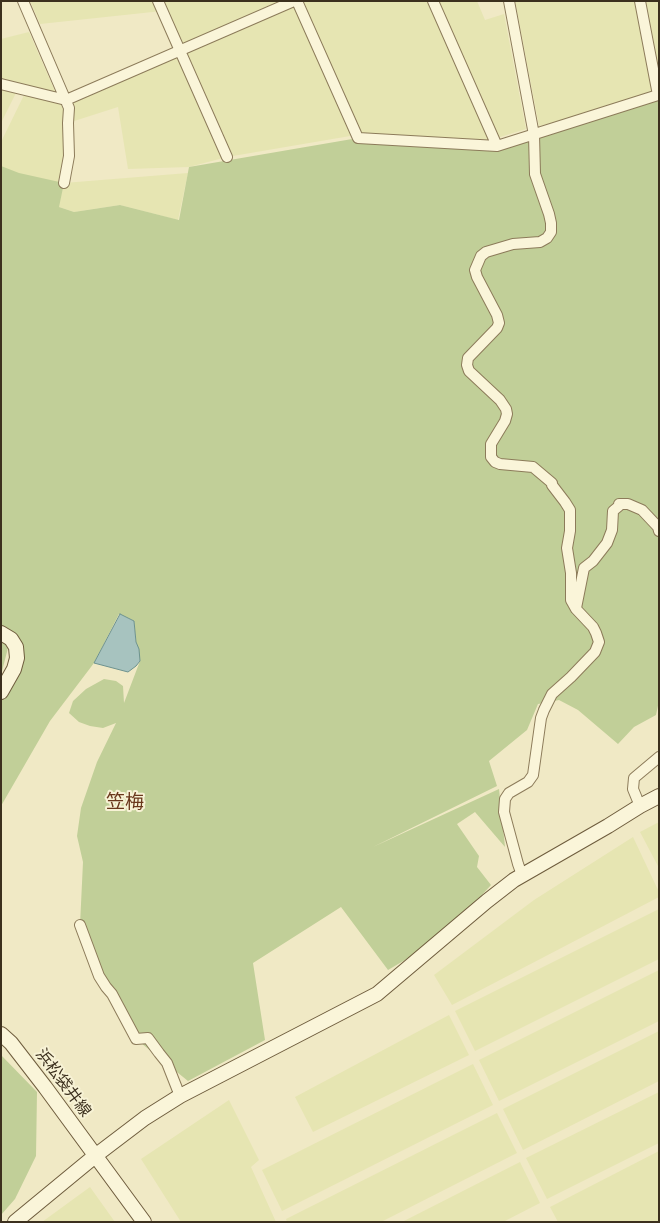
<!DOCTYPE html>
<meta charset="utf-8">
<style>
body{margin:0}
#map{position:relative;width:660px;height:1223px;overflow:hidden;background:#f0e9c5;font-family:Merriweather,serif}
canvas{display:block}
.frame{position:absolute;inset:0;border:2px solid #3c301e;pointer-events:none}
</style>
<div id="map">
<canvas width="660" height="1223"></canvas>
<div class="frame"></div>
</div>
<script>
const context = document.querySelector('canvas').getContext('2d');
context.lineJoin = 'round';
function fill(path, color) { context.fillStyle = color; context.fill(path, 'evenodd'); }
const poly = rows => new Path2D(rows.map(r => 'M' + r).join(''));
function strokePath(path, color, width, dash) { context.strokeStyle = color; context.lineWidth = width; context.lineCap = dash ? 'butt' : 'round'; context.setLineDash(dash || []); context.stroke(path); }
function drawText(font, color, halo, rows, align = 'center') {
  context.font = font + ' Merriweather,"Noto Sans JP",serif'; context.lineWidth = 4; context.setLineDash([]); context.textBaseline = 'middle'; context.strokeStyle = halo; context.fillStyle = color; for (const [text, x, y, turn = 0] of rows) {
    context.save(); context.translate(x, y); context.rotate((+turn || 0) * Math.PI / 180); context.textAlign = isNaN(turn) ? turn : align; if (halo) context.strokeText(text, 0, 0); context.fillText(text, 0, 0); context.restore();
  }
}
const farmland = poly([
 [30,1,158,1,162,11,40,24],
 [159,1,429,1,497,146,356,135,227,157,189,167,128,169,118,107,68,123,64,183,188,173,178,220,120,205,74,212,59,207,6,170,1,168,1,142,26,91,18,89,1,123,1,39,29,32,58,98,66,103,180,51],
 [436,1,477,1,485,20,504,14,526,129,497,138],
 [515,1,659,1,658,95,539,126],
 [659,822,659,868,640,832],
 [633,837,659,892,659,897,452,1005,434,975,534,900],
 [659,909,659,959,475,1051,455,1011],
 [659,970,659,1021,499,1101,479,1060],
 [449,1015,469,1055,313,1132,295,1097],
 [659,1031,659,1081,523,1150,503,1109],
 [473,1064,493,1105,282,1211,262,1170],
 [659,1092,659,1143,547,1199,526,1158],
 [229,1100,259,1160,251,1167,276,1222,181,1222,141,1159],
 [497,1113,517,1153,381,1222,287,1222,286,1219],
 [659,1151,659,1222,558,1222,550,1207],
 [520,1162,540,1203,503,1222,402,1222],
 [90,1187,115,1222,42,1222]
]);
const green = poly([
 [659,95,659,701,656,715,634,727,618,744,578,710,559,700,538,704,527,730,489,761,497,786,373,847,499,789,505,847,475,812,457,824,479,856,477,867,491,885,444,937,388,970,341,907,253,963,265,1040,188,1081,136,1039,80,925,83,862,77,836,81,808,97,762,116,723,103,728,90,726,79,722,69,713,73,701,86,689,104,679,116,681,123,686,124,703,140,661,136,642,134,621,119,614,94,663,50,721,1,806,1,679,16,647,9,644,1,675,1,166,19,173,64,183,59,207,74,212,120,205,179,220,189,167,358,138,429,142,515,140],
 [1,1055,37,1092,36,1156,15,1199,1,1215]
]);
const water = poly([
 [120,614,134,621,136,642,139,649,140,661,136,666,128,672,94,663,120,614]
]);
const street = poly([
 [23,1,69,108,68,123,69,156,64,183],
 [158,1,227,157],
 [297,1,358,138,497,146,658,95,640,1],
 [433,1,497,146],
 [509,1,534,135,535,174,549,214,551,223,551,232,547,238,540,242,513,244,486,252,481,256,475,270,477,277,497,315,499,323,497,328,468,358,467,365,469,371,500,400,506,409,507,414,505,421,491,444,491,457,495,462,500,464,533,467,552,483,552,485,565,502,570,510,570,531,567,548,571,573,571,600,576,609,593,627,596,633,599,642,595,652,571,677,552,694,544,710,541,718,533,775,528,782,509,793,505,799,504,812,518,864,522,875],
 [1,84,66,100,294,1],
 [576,608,584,568,593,561,607,543,612,530,613,511,619,506,619,504,628,504,642,510,658,527,659,531],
 [640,806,633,789,634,778,659,757],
 [80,925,99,976,106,987,112,994,136,1039,148,1038,159,1053,167,1063,180,1096]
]);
const secondary = poly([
 [1,633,11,639,16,647,17,658,14,669,1,692],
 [1,1034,11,1043,45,1087,144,1222],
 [15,1222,95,1156,145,1118,180,1096,377,994,487,901,514,880,608,826,640,806,659,796]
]);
const streetNames = [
 ["浜松袋井線",63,1083,53]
];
const quarterNames = [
 ["笠梅",125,803]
];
fill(farmland, '#e6e5b2');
fill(green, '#c1cf98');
fill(water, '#a7c3bf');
strokePath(water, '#6d928e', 1);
strokePath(street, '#8c7b5a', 12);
strokePath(secondary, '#6e5c3d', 16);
strokePath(street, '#faf5d9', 10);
strokePath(secondary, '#faf5d9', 14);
drawText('16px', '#3c301e', '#f7f2d5', streetNames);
drawText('19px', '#6a371c', '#f7f2d5', quarterNames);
</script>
